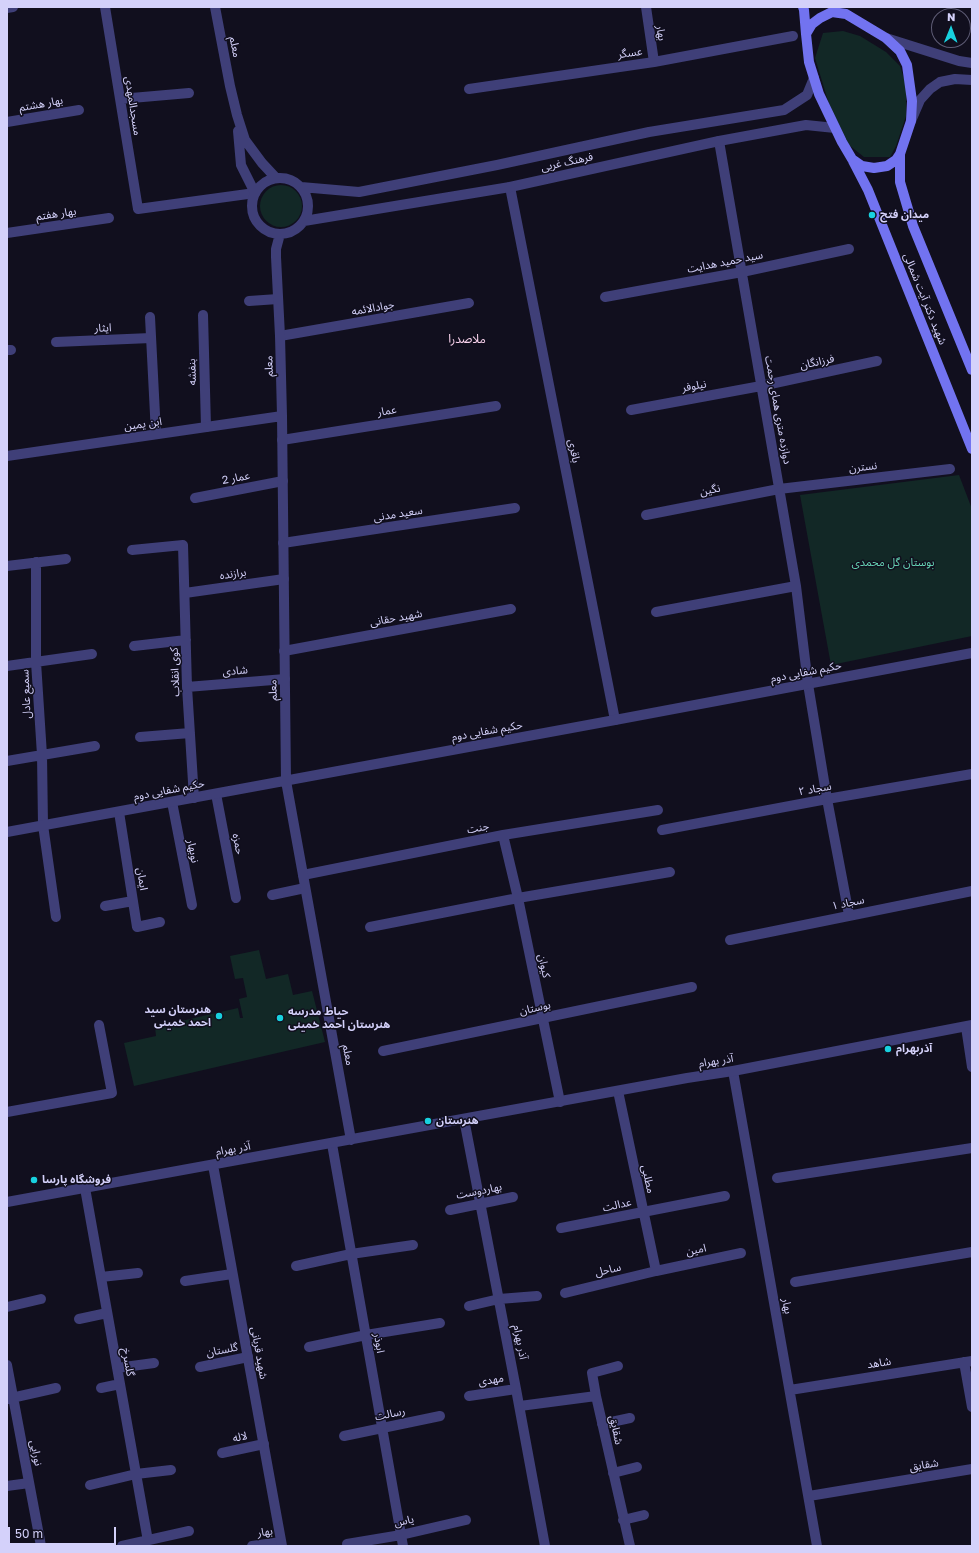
<!DOCTYPE html>
<meta charset="utf-8">
<style>
body{margin:0}
#map{position:relative;width:979px;height:1553px;overflow:hidden;background:#110f1e;font-family:"Golos Text",sans-serif}
canvas{display:block}
.frame{position:absolute;inset:0;border:8px solid #d4d1fa;pointer-events:none}
.north{position:absolute;left:931px;top:8px;width:40px;height:40px;box-sizing:border-box;background:#110f1e;border:1px solid #5f5d76;border-radius:50%;rotate:1deg;font-size:11px;font-weight:700;line-height:16px;text-align:center;color:#d4d1fa}
.north::after{content:'';display:block;margin:auto;width:14px;height:18px;background:#18d1df;clip-path:polygon(50% 0,100% 100%,50% 72%,0 100%)}
.scale{position:absolute;left:8px;top:1527px;width:108px;height:18px;box-sizing:border-box;border:2px solid #d4d1fa;border-top:0;padding-left:5px;font-size:12px;line-height:14px;white-space:nowrap;color:#d4d1fa;-webkit-text-stroke:3px #110f1e;paint-order:stroke}
</style>
<div id="map">
<canvas width="979" height="1553"></canvas>
<div class="frame"></div>
<div class="north">N</div>
<div class="scale">50 m</div>
</div>
<script>
const context = document.querySelector('canvas').getContext('2d');
context.lineJoin = 'round';
function fill(path, color) { context.fillStyle = color; context.fill(path, 'evenodd'); }
const poly = rows => new Path2D(rows.map(r => 'M' + r).join(''));
function strokePath(path, color, width, dash) { context.strokeStyle = color; context.lineWidth = width; context.lineCap = dash ? 'butt' : 'round'; context.setLineDash(dash || []); context.stroke(path); }
function drawText(font, color, halo, rows, align = 'center') {
  context.font = font + ' "Golos Text","Noto Sans Arabic",sans-serif'; context.lineWidth = 3; context.setLineDash([]); context.textBaseline = 'middle'; context.strokeStyle = halo; context.fillStyle = color; for (const [text, x, y, turn = 0] of rows) {
    context.save(); context.translate(x, y); context.rotate((+turn || 0) * Math.PI / 180); context.textAlign = isNaN(turn) ? turn : align; if (halo) context.strokeText(text, 0, 0); context.fillText(text, 0, 0); context.restore();
  }
}
const green = poly([
 [843,31,860,36,886,52,900,66,906,85,906,116,896,146,890,157,864,157,849,145,829,104,815,58,823,33],
 '260 206a21 21 0 1 1 42 0a21 21 0 1 1-42 0Z',
 [959,475,972,509,972,636,831,665,800,495],
 [259,950,266,979,288,974,293,995,312,991,325,1042,134,1086,124,1043,156,1036,155,1027,238,1008,240,1018,243,1018,239,999,247,997,243,978,235,979,230,956]
]);
const minor = poly([
 [105,7,138,209,255,193],
 [646,7,654,62],
 [7,8,13,7],
 [469,89,654,62,793,36],
 [120,99,189,93],
 [7,122,79,110],
 [719,141,796,586,808,684,827,799,849,915],
 [510,187,615,720],
 [7,233,109,218],
 [605,297,742,272,849,249],
 [249,301,278,299],
 [203,315,206,427],
 [150,317,156,434],
 [280,336,469,303],
 [56,342,151,338],
 [7,350,11,350],
 [631,410,761,386,877,361],
 [282,440,496,406],
 [195,498,283,481],
 [646,515,779,489,950,469],
 [283,543,515,508],
 [132,550,183,545,187,687,194,798],
 [36,562,36,662,42,755,43,825,56,917],
 [7,566,66,559],
 [185,593,284,579],
 [656,612,796,586],
 [134,646,186,640],
 [284,651,511,609],
 [7,666,92,654],
 [187,687,285,679],
 [140,737,190,733],
 [7,761,95,746],
 [216,794,236,898],
 [172,802,192,905],
 [119,812,137,927,160,922],
 [662,830,827,799,972,774],
 [503,835,518,898,560,1102],
 [303,875,503,835,658,810],
 [272,895,305,888],
 [105,906,133,901],
 [370,927,518,898,670,872],
 [730,940,972,891],
 [966,1027,972,1067],
 [383,1051,692,987],
 [733,1071,817,1546],
 [618,1091,656,1271],
 [7,1112,112,1093,99,1025],
 [464,1119,516,1389,545,1546],
 [332,1144,403,1546],
 [777,1178,972,1148],
 [85,1188,148,1541],
 [450,1210,513,1197],
 [561,1228,725,1196],
 [296,1266,351,1254,413,1245],
 [101,1277,138,1273],
 [185,1281,232,1274],
 [795,1282,972,1252],
 [565,1293,656,1271,741,1253],
 [469,1306,499,1299,537,1296],
 [7,1307,41,1299],
 [79,1319,107,1313],
 [309,1347,366,1335,440,1323],
 [964,1362,972,1407],
 [7,1365,41,1546],
 [200,1367,248,1357],
 [117,1368,154,1363],
 [101,1388,120,1384],
 [790,1390,972,1361],
 [469,1396,516,1389],
 [596,1396,592,1373,618,1366],
 [7,1399,56,1388],
 [520,1406,596,1396,630,1546],
 [602,1424,630,1418],
 [344,1436,440,1416],
 [222,1453,264,1444],
 [613,1473,637,1467],
 [90,1485,136,1474,171,1470],
 [7,1486,29,1483],
 [809,1496,972,1469],
 [623,1520,644,1515],
 [347,1544,401,1535,466,1520],
 [122,1546,189,1531],
 [252,1546,281,1542]
]);
const tertiary = poly([
 [215,7,230,86,237,115,245,140,262,163,276,178],
 [886,38,959,61,972,63],
 [911,121,920,100,930,89,940,82,955,79,972,80],
 [238,131,241,165,255,193],
 '252 206a28 28 0 1 1 56 0a28 28 0 1 1-56 0Z',
 [301,187,359,192,497,165,649,132,784,110,807,95,814,78],
 [304,221,510,187,719,141,806,125,835,128],
 [280,234,276,249,276,257,280,336,282,416,286,781,351,1140],
 [7,456,282,416],
 [7,832,615,720,972,653],
 [213,1165,282,1546],
 [7,1202,687,1078,733,1071,972,1025]
]);
const secondary = poly([
 [803,7,804,10,806,34,809,62,819,94,842,142,852,159,862,166,874,168,887,166,896,160,900,154,911,121,912,101,907,65,900,51,886,38,846,14,832,12,820,18,812,24,806,34],
 [900,154,900,182,913,226,972,370],
 [853,161,868,190,972,449]
]);
const markers = [
 [872,215,4,"#18d1df"],
 [219,1016,4,"#18d1df"],
 [280,1018,4,"#18d1df"],
 [888,1049,4,"#18d1df"],
 [428,1121,4,"#18d1df"],
 [34,1180,4,"#18d1df"]
];
const streetNames = [
 ["بهار",661,33,82],
 ["معلم",235,47,79],
 ["عسگر",630,53,-8],
 ["بهار هشتم",41,104,-10],
 ["مسجدالمهدی",133,106,81],
 ["فرهنگ غربی",567,162,-12],
 ["بهار هفتم",56,214,-8],
 ["سید حمید هدایت",725,262,-11],
 ["شهید دکتر آیت شمالی",925,299,68],
 ["جوادالائمه",373,308,-10],
 ["ایثار",103,328,-2],
 ["فرزانگان",817,362,-12],
 ["معلم",269,366,-91],
 ["بنفشه",192,372,-91],
 ["نیلوفر",694,386,-10],
 ["دوازده متری همای رحمت",778,410,80],
 ["عمار",387,411,-9],
 ["ابن یمین",143,424,-8],
 ["باقری",574,451,79],
 ["نسترن",863,467,-6],
 ["عمار 2",236,478,-11],
 ["نگین",710,490,-11],
 ["سعید مدنی",398,514,-9],
 ["برازنده",233,574,-8],
 ["شهید حقانی",396,618,-10],
 ["شادی",235,671,-5],
 ["کوی انقلاب",175,672,-92],
 ["حکیم شفایی دوم",806,672,-11],
 ["معلم",273,690,-91],
 ["سمیع عادل",26,694,-93],
 ["حکیم شفایی دوم",487,731,-10],
 ["سجاد ۲",815,789,-10],
 ["حکیم شفایی دوم",169,790,-11],
 ["جنت",478,828,-11],
 ["حمزه",238,844,79],
 ["نوبهار",193,851,79],
 ["ایمان",142,879,81],
 ["سجاد ۱",848,903,-12],
 ["کیوان",544,966,78],
 ["بوستان",535,1008,-12],
 ["معلم",348,1055,80],
 ["آذر بهرام",716,1061,-9],
 ["آذر بهرام",233,1149,-10],
 ["مطلبی",648,1179,78],
 ["بهاردوست",479,1191,-11],
 ["عدالت",617,1205,-12],
 ["امین",696,1250,-12],
 ["ساحل",608,1270,-13],
 ["بهار",787,1306,80],
 ["آذر بهرام",520,1342,79],
 ["ابوذر",379,1343,80],
 ["گلستان",222,1350,-11],
 ["شهید قربانی",259,1353,80],
 ["گلسرخ",128,1362,80],
 ["شاهد",879,1363,-9],
 ["مهدی",491,1380,-9],
 ["رسالت",390,1414,-12],
 ["شقایق",616,1430,78],
 ["لاله",240,1437,-12],
 ["نورایی",36,1453,79],
 ["شقایق",924,1465,-9],
 ["یاس",404,1521,-12],
 ["بهار",265,1532,-8]
];
const poiNames = [
 ["میدان فتح",880,215],
 ["هنرستان سید",211,1010,"right"],
 ["احمد خمینی",211,1023,"right"],
 ["حیاط مدرسه",288,1012],
 ["هنرستان احمد خمینی",288,1025],
 ["آذربهرام",896,1049],
 ["هنرستان",436,1121],
 ["فروشگاه پارسا",42,1180]
];
const parkNames = [
 ["بوستان گل محمدی",893,563]
];
const neighbourhoodNames = [
 ["ملاصدرا",467,339]
];
fill(green, '#122826');
strokePath(minor, '#3f3f78', 10);
strokePath(tertiary, '#3f3f78', 10);
strokePath(secondary, '#7273f0', 10);
for (const [x, y, r, color] of markers) { const dot = new Path2D(); dot.arc(x, y, r, 0, 2 * Math.PI); context.fillStyle = color; context.fill(dot); strokePath(dot, '#110f1e', 1.5); }
drawText('11px', '#d4d1fa', '#110f1e', streetNames);
drawText('bold 11px', '#d4d1fa', '#110f1e', poiNames, 'left');
drawText('11px', '#65d2b3', '#110f1e', parkNames);
drawText('12px', '#fad3ed', '#110f1e', neighbourhoodNames);
</script>
